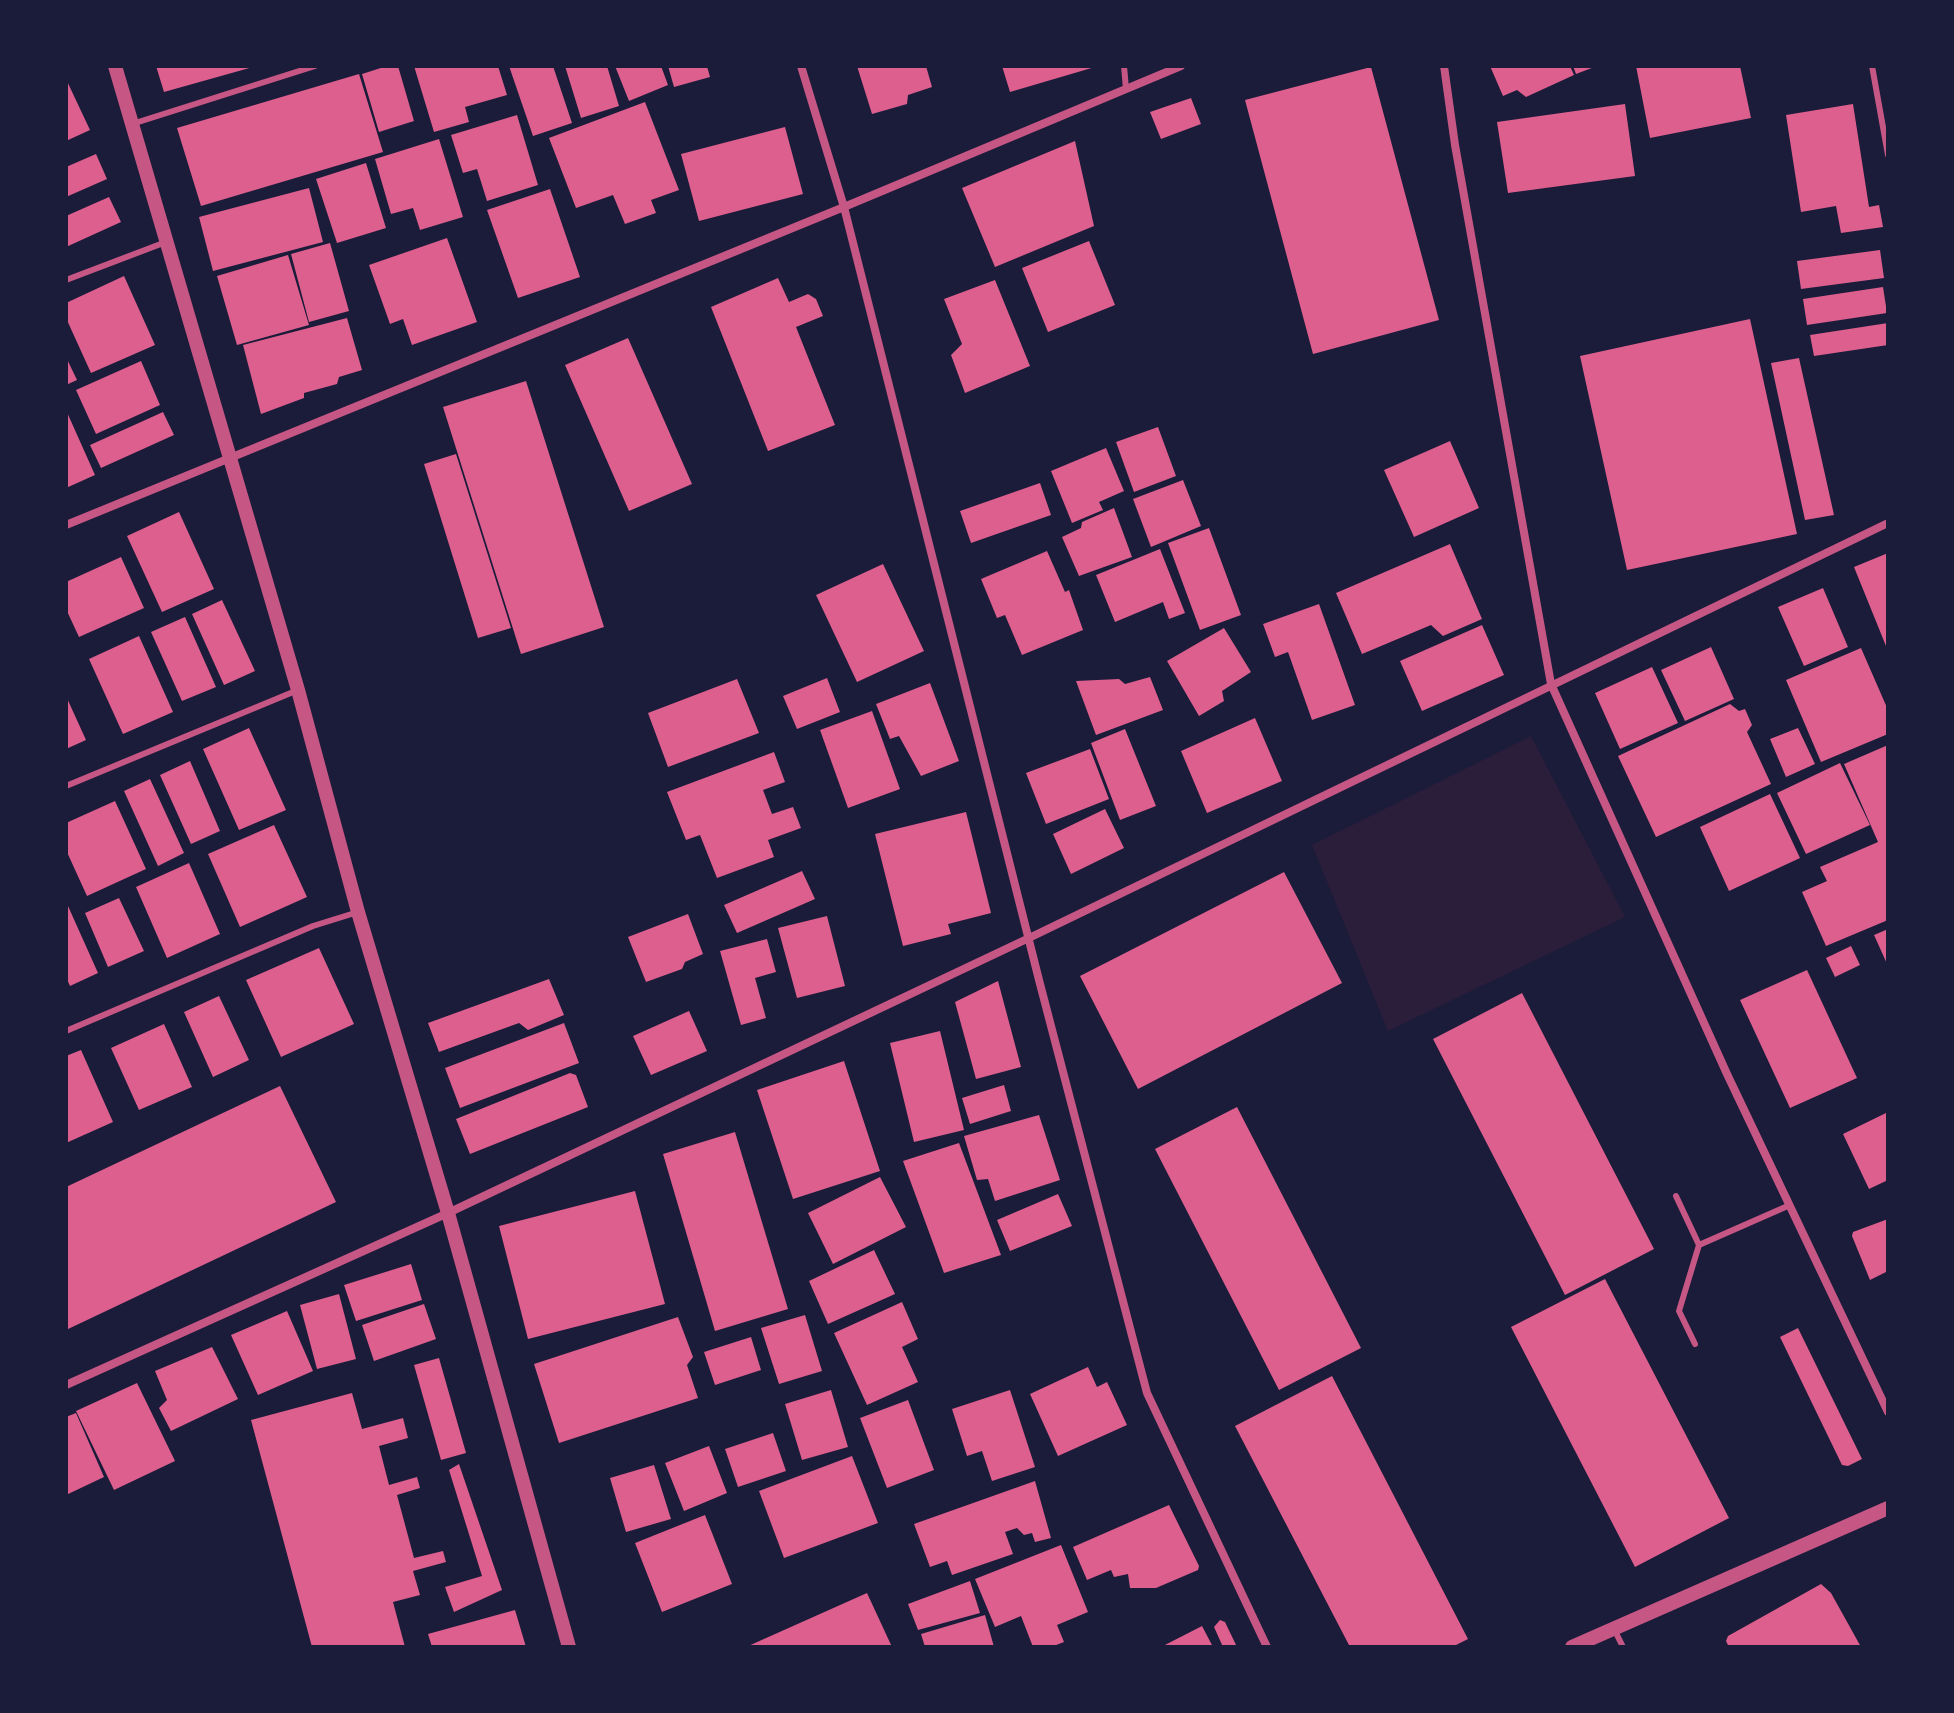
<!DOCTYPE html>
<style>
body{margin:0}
#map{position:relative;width:1954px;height:1713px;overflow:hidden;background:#1b1b3a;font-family:"IBM Plex Sans",sans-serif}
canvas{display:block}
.frame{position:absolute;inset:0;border:68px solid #1b1b3a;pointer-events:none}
</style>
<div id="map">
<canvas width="1954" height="1713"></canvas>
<div class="frame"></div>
</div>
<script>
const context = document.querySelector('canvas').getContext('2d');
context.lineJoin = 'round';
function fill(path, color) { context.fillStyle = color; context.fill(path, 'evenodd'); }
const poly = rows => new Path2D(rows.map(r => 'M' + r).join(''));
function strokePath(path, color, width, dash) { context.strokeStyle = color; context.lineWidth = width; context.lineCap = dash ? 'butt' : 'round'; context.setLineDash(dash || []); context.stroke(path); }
const green = poly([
 [1531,736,1625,917,1388,1031,1312,845]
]);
const building = poly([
 [156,66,253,66,253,67,164,92],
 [387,66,398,66,414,121,379,132,362,74],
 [414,66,498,66,507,95,465,107,469,122,434,132],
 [509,66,553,66,572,123,533,136],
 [565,66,607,66,619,106,581,118],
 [615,66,661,66,668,85,629,101],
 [668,66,707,66,710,77,674,87],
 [857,66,926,66,932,87,908,95,907,104,872,114],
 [1002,66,1095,66,1095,67,1010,92],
 [1490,66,1570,66,1574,75,1526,97,1517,90,1503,96],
 [1573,66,1597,66,1576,74],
 [1636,66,1740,66,1751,118,1650,138],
 [1371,67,1439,320,1313,354,1245,100],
 [359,74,383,152,201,206,177,128],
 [66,79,90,130,66,141],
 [1191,98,1201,124,1161,139,1150,112],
 [645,102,679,190,651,200,656,213,625,224,613,195,576,208,549,138],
 [1625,104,1635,176,1508,193,1497,122],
 [1853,104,1869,207,1879,205,1883,227,1841,233,1836,206,1801,212,1786,115],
 [517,115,538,185,487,201,477,169,463,173,451,135],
 [785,127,803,194,699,221,681,154],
 [439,139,463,217,420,230,413,208,391,214,375,159],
 [1075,141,1094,226,995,267,962,188],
 [96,154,107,179,66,197,66,167],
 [366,163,386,228,337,243,316,179],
 [309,188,323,242,213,271,199,217],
 [550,189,580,277,518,298,487,210],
 [109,197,121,222,66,247,66,216],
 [447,238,477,322,412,345,403,319,390,324,369,265],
 [1089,241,1115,305,1048,332,1022,268],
 [330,243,349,311,309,322,291,254],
 [1880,250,1884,278,1801,289,1797,261],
 [288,255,309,325,237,345,217,276],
 [124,276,155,345,91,373,66,318,66,303],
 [778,278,789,302,808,294,816,299,823,316,796,327,835,425,768,451,711,307],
 [995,280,1030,366,965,393,951,355,962,344,944,299],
 [1883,287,1887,313,1807,325,1803,299],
 [347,318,362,370,339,377,337,384,304,393,304,398,261,414,243,345],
 [1750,319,1797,534,1627,570,1580,356],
 [1888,323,1888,345,1814,356,1810,335],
 [628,338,692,484,629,511,565,365],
 [66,357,77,380,66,385],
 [1799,358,1834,515,1805,520,1771,363],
 [141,361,160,405,96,434,76,390],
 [526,381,604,627,521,654,443,407],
 [66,410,95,475,66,488],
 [163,412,174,435,101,468,90,445],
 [1158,427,1176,476,1134,492,1116,442],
 [1450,441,1479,508,1414,537,1384,470],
 [1106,448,1124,491,1099,502,1103,510,1072,523,1051,471],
 [456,454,511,628,478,638,424,464],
 [1183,480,1201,526,1151,547,1133,499],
 [1040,483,1051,515,971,543,960,511],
 [1114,508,1132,557,1079,576,1062,537,1081,528,1082,522],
 [179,512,214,589,162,612,127,536],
 [1209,528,1241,615,1200,630,1168,543],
 [1450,544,1482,619,1443,636,1431,625,1362,654,1336,593],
 [1160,549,1185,613,1169,619,1163,602,1115,622,1096,575],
 [1047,551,1065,592,1069,590,1083,630,1022,655,1005,615,997,618,981,579],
 [1888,553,1888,651,1854,567],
 [121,557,144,608,79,637,66,609,66,582],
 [883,564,924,651,857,682,816,595],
 [1823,588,1848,647,1804,666,1778,607],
 [222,600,255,671,224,685,192,614],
 [1319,604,1355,705,1312,720,1288,652,1275,657,1263,624],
 [185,617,216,687,182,701,151,632],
 [1482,625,1504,675,1422,711,1400,661],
 [1224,628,1251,672,1222,691,1224,701,1199,716,1167,661],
 [139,636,173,712,123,734,89,659],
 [1711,647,1734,699,1685,721,1661,670],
 [1861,648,1888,710,1888,734,1821,762,1786,680],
 [1652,667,1678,723,1620,749,1595,693],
 [1150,677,1163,710,1096,735,1076,681,1119,679,1125,684],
 [827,678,840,712,797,729,783,696],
 [737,679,759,733,668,767,648,713],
 [930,683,959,761,921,776,899,736,890,739,876,704],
 [66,696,86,740,66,749],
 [1730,704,1739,711,1745,709,1752,725,1747,732,1771,784,1656,837,1618,756],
 [872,711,900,789,848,808,820,730],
 [1255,718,1282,781,1207,813,1181,751],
 [249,728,286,810,239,830,203,749],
 [1798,728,1815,764,1786,777,1770,739],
 [1125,729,1156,806,1120,820,1091,743],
 [1888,745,1888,920,1826,946,1802,892,1827,881,1820,867,1878,842,1844,764],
 [1090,749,1109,799,1046,824,1026,773],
 [774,752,785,782,763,790,772,814,793,807,801,828,768,840,774,857,717,878,700,835,686,840,667,792],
 [190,761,220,831,191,844,160,775],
 [1840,763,1870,825,1806,854,1777,793],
 [150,779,184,853,158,866,124,791],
 [1770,794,1800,858,1729,891,1700,827],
 [115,801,146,869,87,896,66,850,66,823],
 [1105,809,1124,848,1071,874,1053,834],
 [966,812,991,913,948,924,951,934,903,946,875,834],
 [274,825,307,897,240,927,208,854],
 [189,863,220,934,167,958,136,887],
 [802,871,815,899,737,933,724,905],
 [1284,872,1342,983,1138,1089,1080,976],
 [119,898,144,951,108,967,85,913],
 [68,906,98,973,70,986,66,977,66,907],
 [688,914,703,954,685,962,682,969,646,982,628,937],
 [827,916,845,986,797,998,778,928],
 [1888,929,1888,966,1874,935],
 [767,939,776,972,755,978,766,1018,741,1025,720,951],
 [1851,946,1860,965,1835,977,1826,958],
 [319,948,354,1024,281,1057,246,980],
 [1807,970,1857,1078,1790,1108,1740,1000],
 [549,979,564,1015,528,1030,519,1023,439,1052,428,1023],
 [998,981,1021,1067,976,1079,955,1002],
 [1522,993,1654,1249,1565,1295,1433,1039],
 [219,996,249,1060,213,1077,184,1012],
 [689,1011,707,1051,651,1075,633,1036],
 [564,1023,579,1063,460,1108,445,1068],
 [164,1024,192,1087,139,1110,111,1048],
 [940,1031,964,1130,914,1142,890,1043],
 [81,1050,113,1122,66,1143,66,1056],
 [844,1061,880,1171,793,1199,757,1090],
 [570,1073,576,1075,588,1107,470,1154,456,1119],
 [1004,1085,1011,1111,970,1124,962,1098],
 [280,1086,336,1202,66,1330,66,1187],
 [1237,1107,1361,1348,1279,1390,1155,1149],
 [1888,1112,1888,1180,1869,1189,1843,1134],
 [1039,1115,1060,1180,995,1201,988,1179,977,1180,964,1136],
 [735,1132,788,1309,715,1331,663,1154],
 [959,1143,1001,1255,944,1273,903,1161],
 [880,1177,906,1227,833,1264,808,1213],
 [635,1191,665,1304,528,1339,499,1226],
 [1058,1194,1072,1226,1010,1251,997,1220],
 [1888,1219,1888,1271,1870,1280,1852,1236,1853,1232],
 [874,1250,895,1294,828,1324,809,1281],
 [411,1264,422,1300,356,1321,344,1285],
 [1605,1279,1729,1518,1635,1567,1511,1327],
 [339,1294,356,1359,317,1369,300,1305],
 [902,1302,918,1339,902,1347,918,1382,867,1405,834,1333],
 [424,1304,436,1339,374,1361,362,1325],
 [287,1311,313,1371,258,1395,231,1335],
 [805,1315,822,1371,779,1384,761,1328],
 [678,1317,693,1357,687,1365,698,1398,559,1443,534,1364],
 [1798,1328,1862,1459,1848,1466,1842,1465,1780,1337],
 [751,1337,761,1370,715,1385,704,1352],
 [212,1347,238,1399,171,1431,159,1408,167,1400,155,1371],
 [439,1358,466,1453,441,1460,414,1365],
 [1088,1367,1097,1387,1107,1382,1127,1425,1058,1456,1030,1394],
 [1332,1376,1468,1639,1452,1647,1350,1647,1235,1426],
 [137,1383,175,1461,114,1490,76,1411],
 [831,1390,848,1447,802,1460,785,1404],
 [1010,1390,1035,1467,992,1481,982,1451,967,1456,952,1409],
 [352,1393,362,1429,403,1418,408,1438,379,1446,389,1485,417,1477,420,1488,397,1495,414,1558,443,1551,446,1562,413,1571,420,1595,393,1602,405,1647,312,1647,251,1420],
 [908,1400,934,1470,887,1488,860,1418],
 [76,1413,104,1477,66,1495,66,1417],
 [773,1433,786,1471,738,1487,725,1449],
 [709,1446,727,1493,684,1511,665,1463],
 [852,1456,878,1523,784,1558,759,1491],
 [459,1464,502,1590,454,1612,445,1587,482,1576,449,1470],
 [654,1465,671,1519,626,1532,610,1478],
 [1035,1481,1051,1538,1035,1542,1032,1533,1024,1535,1017,1528,1005,1532,1013,1554,952,1575,947,1561,930,1567,914,1524],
 [1169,1505,1199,1566,1198,1570,1156,1588,1130,1588,1128,1574,1114,1577,1111,1570,1087,1580,1073,1547],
 [705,1515,732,1584,662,1612,635,1543],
 [1061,1545,1088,1612,1057,1625,1064,1642,1051,1647,1033,1647,1021,1616,995,1627,975,1579],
 [970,1581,980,1613,918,1630,908,1604],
 [1821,1584,1831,1593,1861,1647,1729,1647,1726,1641,1728,1636],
 [867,1593,892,1647,746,1647],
 [515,1610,526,1647,432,1647,428,1634],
 [985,1615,994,1647,925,1647,921,1634],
 [1220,1620,1225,1622,1237,1647,1223,1647,1214,1627],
 [1202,1626,1213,1647,1161,1647]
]);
const service = poly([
 [1124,66,1126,89],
 [1872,66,1888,155],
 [132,124,315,66],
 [66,280,166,242],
 [66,786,298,690],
 [66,1031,313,926,358,912],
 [1676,1196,1699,1245],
 [1695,1344,1679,1311,1699,1245,1790,1205],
 [1614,1629,1623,1647]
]);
const minor = poly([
 [801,66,844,207,1039,980,1147,1393,1267,1647],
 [1444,66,1455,145,1551,684,1727,1074,1888,1412],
 [66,525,844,207,1181,66],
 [66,1385,448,1213,1029,938,1888,523]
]);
const tertiary = poly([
 [115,66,298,690,358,912,448,1213,569,1647],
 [1572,1647,1888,1508]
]);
fill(green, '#2a1e3b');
fill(building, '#dd5f8e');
strokePath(service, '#c65784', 6);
strokePath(minor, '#c65784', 8);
strokePath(tertiary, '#c65784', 14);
</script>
